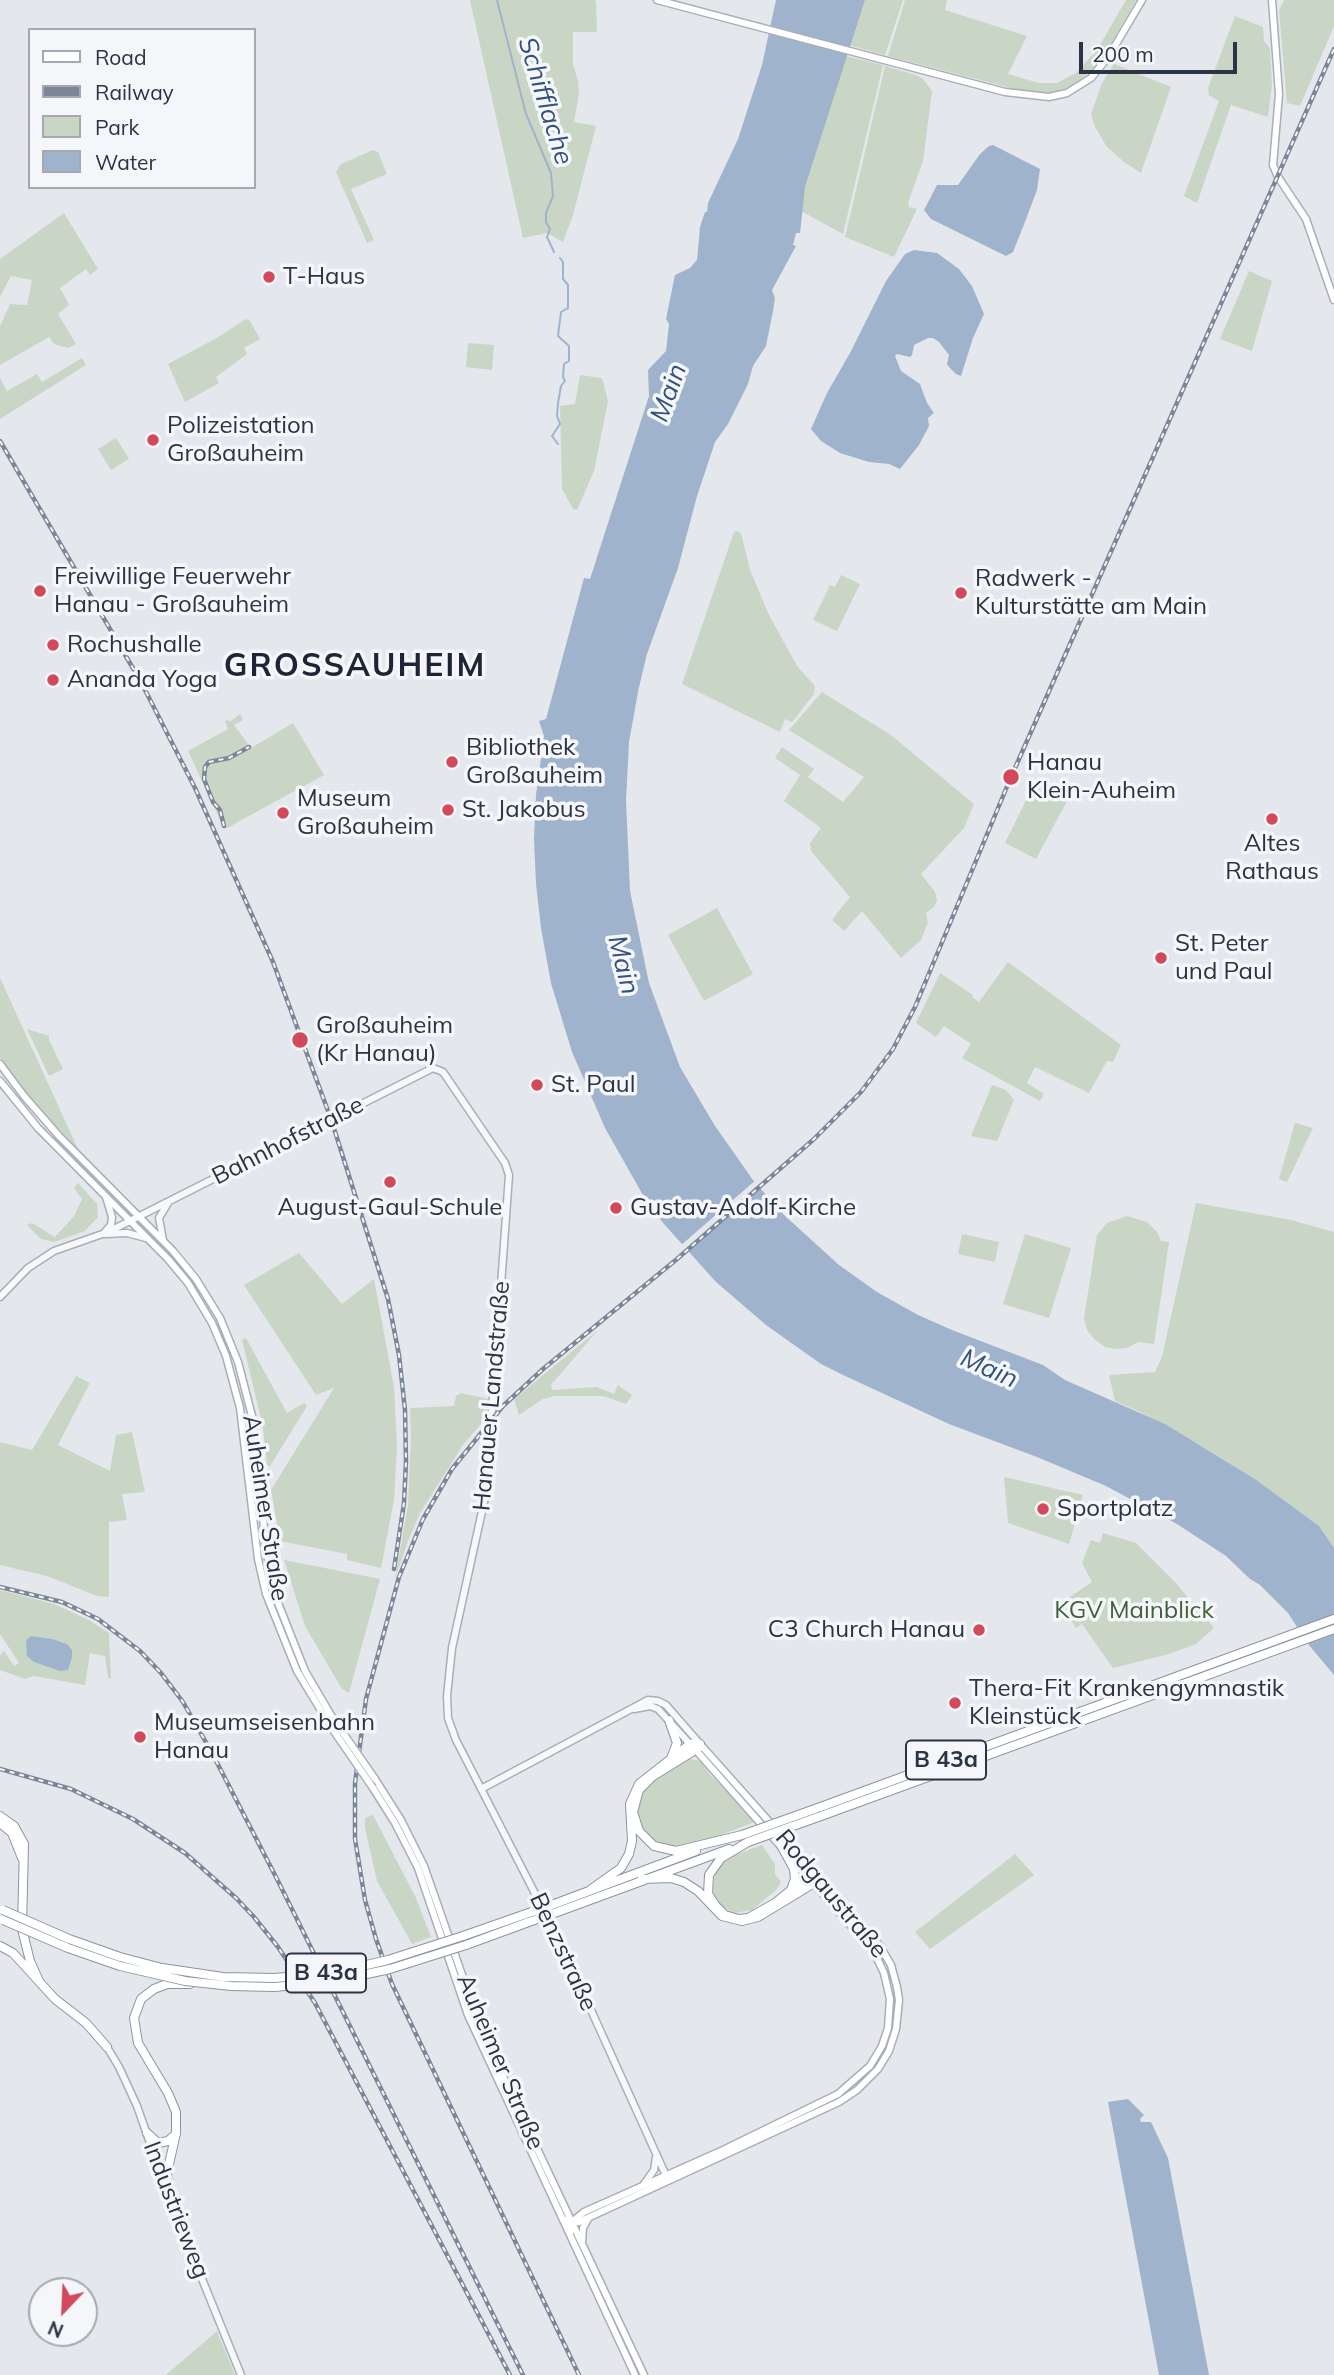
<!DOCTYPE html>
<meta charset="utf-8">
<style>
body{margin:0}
#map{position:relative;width:1334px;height:2375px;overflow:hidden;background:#e4e7ec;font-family:Mulish,sans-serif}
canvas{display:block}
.legend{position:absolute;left:28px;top:28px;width:228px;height:161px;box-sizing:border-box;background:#f4f6f9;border:2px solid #a4a8b1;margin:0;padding:9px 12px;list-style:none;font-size:21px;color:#2b3445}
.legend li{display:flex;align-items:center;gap:14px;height:35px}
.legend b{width:35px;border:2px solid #a4a8b1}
.north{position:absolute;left:28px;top:2277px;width:70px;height:70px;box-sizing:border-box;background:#f4f6f9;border:2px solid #a4a8b1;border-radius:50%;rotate:203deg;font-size:19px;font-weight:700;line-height:28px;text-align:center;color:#2b3445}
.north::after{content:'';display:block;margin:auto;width:24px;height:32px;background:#d1495b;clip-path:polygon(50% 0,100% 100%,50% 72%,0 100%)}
.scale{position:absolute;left:1079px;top:42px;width:158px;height:32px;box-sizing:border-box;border:4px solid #2b3445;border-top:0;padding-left:9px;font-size:21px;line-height:24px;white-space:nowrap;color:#2b3445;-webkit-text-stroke:5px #f4f6f9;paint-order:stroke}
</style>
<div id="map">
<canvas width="1334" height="2375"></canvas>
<ul class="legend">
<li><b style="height:9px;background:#fff"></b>Road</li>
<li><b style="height:9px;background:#7d8696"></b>Railway</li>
<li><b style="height:19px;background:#c9d6c5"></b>Park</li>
<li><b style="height:19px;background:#9fb4cc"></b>Water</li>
</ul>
<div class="north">N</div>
<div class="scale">200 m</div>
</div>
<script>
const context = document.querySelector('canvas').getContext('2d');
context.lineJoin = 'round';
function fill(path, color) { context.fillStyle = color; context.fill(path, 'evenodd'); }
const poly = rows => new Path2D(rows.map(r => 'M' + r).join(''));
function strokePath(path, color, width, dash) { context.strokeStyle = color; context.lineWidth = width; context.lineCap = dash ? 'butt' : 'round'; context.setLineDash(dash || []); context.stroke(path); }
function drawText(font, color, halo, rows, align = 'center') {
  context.font = font + ' Mulish,sans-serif'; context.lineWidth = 7; context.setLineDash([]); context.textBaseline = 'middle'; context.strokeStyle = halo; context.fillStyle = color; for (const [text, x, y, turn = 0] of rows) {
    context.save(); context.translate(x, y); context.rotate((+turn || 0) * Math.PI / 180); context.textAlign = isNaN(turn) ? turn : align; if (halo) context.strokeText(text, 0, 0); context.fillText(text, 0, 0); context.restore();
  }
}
const green = poly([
 [470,0,595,0,596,2,597,32,573,32,573,64,578,81,579,93,574,122,596,126,573,215,563,242,547,233,523,238],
 [865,0,903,0,885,55,849,45],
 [905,0,947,0,945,10,1027,36,1008,74,1039,83,1057,83,1076,73,1097,50,1126,0,1136,0,1105,54,1095,67,1079,81,1065,89,1048,93,1026,92,888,56],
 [1284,0,1334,0,1334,26,1300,106,1287,103,1279,10],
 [1235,16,1263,27,1264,41,1270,48,1272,84,1268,117,1231,105,1197,203,1184,196,1219,101,1209,95,1208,88],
 [846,56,883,65,843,234,801,211,805,187],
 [1114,64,1171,87,1141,173,1124,162,1107,147,1095,127,1091,114,1102,83],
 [885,66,916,75,923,79,932,91,923,161,908,203,909,207,917,209,894,257,845,237],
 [373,150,378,152,387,174,351,189,374,240,367,243,336,172,341,164],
 [64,213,98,269,90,275,86,269,60,288,69,305,58,314,76,344,68,348,54,344,49,337,0,365,0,326,10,304,27,305,32,280,11,276,0,297,0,259],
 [1249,271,1272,281,1252,351,1220,339],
 [246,319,250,321,260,339,244,348,247,354,216,377,219,383,185,402,168,364,215,339],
 [468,343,494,345,492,370,466,367],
 [82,358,86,365,0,419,0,378,7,391,37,374,42,382],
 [580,375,602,378,608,401,594,471,577,510,573,509,562,489,560,406,575,404],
 [116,438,129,459,111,470,98,449],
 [736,531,741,533,750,570,769,615,797,666,815,686,814,694,792,722,785,719,780,732,682,684,734,532],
 [841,575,860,584,837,631,813,620,830,585,835,587],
 [822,692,891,735,974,804,964,828,921,874,935,892,937,900,934,907,926,913,928,923,921,940,901,958,862,911,844,931,832,920,850,897,811,851,810,843,821,828,784,801,800,775,775,758,782,747,814,769,808,777,843,802,864,777,789,730],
 [240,714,243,720,234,725,251,748,293,723,324,775,227,828,223,826,188,751,228,729,225,721,228,720,230,722],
 [1034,784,1067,801,1036,859,1005,843],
 [717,908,753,974,704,1001,668,935],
 [1008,962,1121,1045,1113,1062,1107,1061,1089,1093,1035,1067,1027,1083,1044,1094,1040,1101,962,1058,971,1044,944,1026,936,1037,916,1023,940,973,973,995,972,997,979,1002],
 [0,978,78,1149,32,1101,0,1058],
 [27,1029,49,1036,49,1040,63,1069,49,1076],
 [992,1085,1006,1090,1014,1100,997,1141,971,1136],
 [1295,1123,1313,1128,1287,1182,1279,1179],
 [78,1183,97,1204,98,1217,85,1231,54,1242,41,1239,27,1225,32,1223,55,1237,74,1216,82,1199,74,1188],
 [1196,1203,1291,1220,1334,1232,1334,1548,1319,1526,1255,1479,1200,1445,1140,1412,1115,1401,1109,1375,1155,1372,1162,1357],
 [1127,1216,1147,1222,1157,1232,1161,1241,1169,1242,1154,1344,1139,1342,1127,1348,1115,1349,1105,1347,1094,1339,1087,1330,1084,1318,1097,1235,1107,1223],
 [962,1234,999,1242,995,1262,958,1254],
 [1025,1234,1071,1248,1049,1318,1003,1304],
 [299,1253,342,1304,374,1279,394,1387,397,1446,394,1500,381,1568,347,1560,347,1554,280,1541,271,1490,334,1388,316,1395,244,1285],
 [598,1330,551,1385,552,1390,597,1387,614,1394,618,1385,632,1395,626,1404,603,1396,554,1396,543,1399,519,1415,514,1399],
 [246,1338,287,1413,304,1403,307,1406,270,1466,267,1465,263,1427,242,1340],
 [76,1376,90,1383,58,1445,110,1471,116,1435,132,1432,145,1492,122,1494,127,1520,109,1522,109,1597,97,1596,47,1576,0,1565,0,1442,32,1450],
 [461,1393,488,1399,486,1418,463,1445,420,1513,408,1541,395,1579,408,1505,411,1436,410,1408,454,1406,456,1396],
 [1004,1477,1083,1495,1069,1544,1008,1523],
 [1103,1533,1136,1543,1175,1582,1214,1628,1196,1644,1169,1654,1113,1668,1082,1624,1076,1628,1061,1603,1092,1582,1082,1563,1091,1540,1100,1543],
 [284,1560,380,1579,349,1693,342,1689,305,1626],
 [0,1590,54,1604,87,1619,109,1633,111,1679,108,1678,105,1656,90,1653,85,1685,34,1676,25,1679,0,1670,0,1656,4,1651,14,1666,19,1663,0,1634],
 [690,1759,700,1761,710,1775,721,1785,755,1822,683,1849,675,1850,649,1840,635,1817,644,1786],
 [373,1815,416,1898,431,1937,412,1944,377,1881,365,1828,365,1818],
 [762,1845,775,1864,775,1874,781,1882,776,1890,752,1910,734,1913,720,1905,714,1894,713,1883,717,1869,729,1857],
 [1015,1854,1034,1875,930,1949,915,1932],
 [217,2331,235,2375,166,2375]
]);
const water = poly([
 [776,0,865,0,805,187,800,233,796,233,793,245,796,246,772,290,775,298,773,311,766,346,753,366,748,384,728,424,715,442,697,496,678,568,647,654,639,687,629,742,626,800,630,891,649,983,680,1067,715,1126,753,1180,784,1215,839,1265,877,1292,918,1315,952,1330,1043,1365,1065,1380,1165,1424,1255,1479,1319,1526,1334,1548,1334,1675,1308,1644,1288,1613,1260,1585,1250,1579,1226,1556,1177,1524,1106,1486,1037,1457,949,1424,843,1375,821,1364,766,1325,716,1282,664,1224,648,1204,605,1128,572,1052,551,983,541,928,536,884,534,839,536,795,544,736,539,721,546,719,584,578,590,579,649,396,648,370,666,351,669,324,666,319,675,275,690,268,697,260,700,227,705,212,707,212,708,203,738,139,762,65],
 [993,145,1040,169,1037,190,1023,227,1013,252,1006,256,931,219,924,210,937,185,958,185,980,154,989,146],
 [914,250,937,253,959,269,972,286,984,314,973,338,961,376,956,374,949,367,947,364,949,355,939,342,933,338,928,338,914,345,912,355,910,357,897,354,895,356,901,371,920,384,927,403,934,413,928,418,929,426,919,445,900,469,889,464,869,462,840,453,821,441,811,429,827,393,850,353,886,281,905,254],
 [31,1636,52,1639,67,1644,72,1650,72,1657,68,1670,60,1671,34,1662,27,1656,26,1640],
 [1128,2099,1144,2115,1140,2119,1141,2122,1151,2122,1168,2158,1209,2375,1159,2375,1108,2102]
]);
const pier = poly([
 [757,1179,763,1186,685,1254,679,1247]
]);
const stream = poly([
 [497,0,526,114,551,173,553,196,546,213,546,222,550,229,547,237,554,252],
 [558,444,552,436,560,424,557,416,558,403,561,386,565,381,563,377,564,364,569,361,569,346,558,336,561,312,568,308,568,285,563,279,563,262,560,258]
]);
const tertiary = poly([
 [105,1232,111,1225,112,1217,106,1197],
 [106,1234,127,1233,146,1238],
 [163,1240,159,1218,168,1203],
 [0,1297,28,1268,54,1251,108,1232,433,1068,443,1072,505,1163,509,1175,486,1493,452,1648,447,1696,448,1718,456,1740,562,1946,668,2180],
 [634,1709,650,1706,658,1709,690,1744],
 [481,1789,648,1700,658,1701,666,1705,700,1744],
 [107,2047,119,2067,137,2106,170,2200,241,2375],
 [644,2184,654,2170,656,2157]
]);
const secondary = poly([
 [657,0,1005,92,1049,97,1067,93,1091,78,1109,56,1142,0],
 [1272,0,1279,94,1273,165,1278,177,1306,219,1334,300],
 [0,1064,24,1096,59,1136,173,1251,196,1279,220,1318,238,1362,252,1416,267,1555,278,1603,305,1671,332,1717],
 [0,1081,38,1128,168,1259,188,1283,212,1323,226,1356,240,1408,258,1559,266,1594,297,1671,331,1727],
 [375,1779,401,1820,424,1866,482,2032,644,2375],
 [373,1788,395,1823,418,1868,468,2015,635,2375],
 [563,2219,572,2223,579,2222,839,2102,857,2090,878,2069,889,2051,896,2029,899,2000,897,1987,891,1965,880,1946,700,1744],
 [570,2233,573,2221,584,2212,723,2150,838,2094,870,2066,882,2046,888,2028,890,1999,884,1973,874,1952,694,1748],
 [582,2242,583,2228,588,2219]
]);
const trunk = poly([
 [669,1720,677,1743,672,1756],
 [815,1809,1334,1619],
 [0,1816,14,1826,24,1844,22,1929,30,1961,39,1981],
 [821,1816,1334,1629],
 [0,1823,12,1833,22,1858],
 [781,1845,794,1869,795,1879,792,1887],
 [642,1879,671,1878,684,1882,698,1891,722,1916,742,1921,758,1917,814,1883,817,1875,808,1876,775,1903,748,1918,738,1919,725,1915,715,1905,708,1894,709,1875,721,1858,748,1842],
 [590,1890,621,1868,629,1854,632,1841,630,1804,639,1784,690,1744,696,1743,700,1744,700,1747,653,1776,639,1790,633,1812,639,1831,654,1846,676,1851,742,1835],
 [557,1903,696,1851],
 [560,1911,729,1849],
 [463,1936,523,1915],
 [466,1945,526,1923],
 [0,1946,13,1953,55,1999,86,2023,107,2047],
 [147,2133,158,2143,168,2141,176,2134],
 [168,2195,167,2173,176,2133,176,2112,168,2093,138,2043,134,2018,141,1999,154,1989,167,1984,190,1984]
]);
const rail = poly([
 [0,441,141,682,195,788,273,962,331,1119,388,1299,399,1355,405,1410,406,1462,404,1503,394,1569],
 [224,826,220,810,213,802,204,779,205,767,209,762,229,758,249,747],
 [0,1587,62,1602,98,1619,140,1651,161,1673,183,1702,212,1753,277,1879,523,2375],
 [0,1769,71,1789,133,1819,185,1853,236,1898,254,1917,278,1947,315,2003,510,2375],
 [579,2375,392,1984,376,1939,365,1900,355,1839,355,1783,366,1699,399,1577,423,1519,452,1469,503,1406,543,1369,677,1259,814,1139,861,1092,893,1049,915,1007,1011,777,1334,49]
]);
const secondaryBridge = poly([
 [332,1717,375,1779],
 [331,1727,373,1788]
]);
const trunkBridge = poly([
 [742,1835,815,1809],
 [748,1842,821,1816],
 [3,1910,69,1939,120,1957,162,1968,223,1977,275,1978,332,1973,388,1960,463,1936],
 [523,1915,557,1903],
 [3,1920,68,1948,120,1966,185,1981,231,1986,275,1987,334,1981,390,1969,466,1945],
 [526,1923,560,1911]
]);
const markers = [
 [269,277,7,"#d1495b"],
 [153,440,7,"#d1495b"],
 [40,591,7,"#d1495b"],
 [961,593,7,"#d1495b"],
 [53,645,7,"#d1495b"],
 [53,680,7,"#d1495b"],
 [452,762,7,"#d1495b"],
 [1011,777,9,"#d1495b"],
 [448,810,7,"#d1495b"],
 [283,813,7,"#d1495b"],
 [1272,819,7,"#d1495b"],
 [1161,958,7,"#d1495b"],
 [300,1040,9,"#d1495b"],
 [537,1085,7,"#d1495b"],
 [390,1182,7,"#d1495b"],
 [616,1208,7,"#d1495b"],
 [1043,1509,7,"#d1495b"],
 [979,1630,7,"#d1495b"],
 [955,1703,7,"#d1495b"],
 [140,1737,7,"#d1495b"]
];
const shields = [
 [946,1760,80],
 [326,1973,80]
];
const shieldNames = [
 ["B 43a",946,1760],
 ["B 43a",326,1973]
];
const poiNames = [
 ["T-Haus",283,277],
 ["Polizeistation",167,426],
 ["Großauheim",167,454],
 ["Freiwillige Feuerwehr",54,577],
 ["Hanau - Großauheim",54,605],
 ["Radwerk -",975,579],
 ["Kulturstätte am Main",975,607],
 ["Rochushalle",67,645],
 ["Ananda Yoga",67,680],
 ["Bibliothek",466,748],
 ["Großauheim",466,776],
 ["Hanau",1027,763],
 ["Klein-Auheim",1027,791],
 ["Museum",297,799],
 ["Großauheim",297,827],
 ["St. Jakobus",462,810],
 ["Altes",1272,844,"center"],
 ["Rathaus",1272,872,"center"],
 ["St. Peter",1175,944],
 ["und Paul",1175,972],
 ["Großauheim",316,1026],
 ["(Kr Hanau)",316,1054],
 ["St. Paul",551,1085],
 ["August-Gaul-Schule",390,1208,"center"],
 ["Gustav-Adolf-Kirche",630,1208],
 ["Sportplatz",1057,1509],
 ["C3 Church Hanau",965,1630,"right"],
 ["Thera-Fit Krankengymnastik",969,1689],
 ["Kleinstück",969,1717],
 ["Museumseisenbahn",154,1723],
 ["Hanau",154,1751]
];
const streetNames = [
 ["Bahnhofstraße",288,1141,-27],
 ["Hanauer Landstraße",492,1396,-85],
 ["Auheimer Straße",265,1508,81],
 ["Rodgaustraße",831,1894,50],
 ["Benzstraße",563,1952,65],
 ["Auheimer Straße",500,2062,67],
 ["Industrieweg",176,2210,69]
];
const parkNames = [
 ["KGV Mainblick",1134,1611]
];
const waterNames = [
 ["Schifflache",545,101,73],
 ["Main",669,393,-70],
 ["Main",623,965,76],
 ["Main",989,1369,24]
];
const districtNames = [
 ["GROSSAUHEIM",355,666]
];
fill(green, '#c9d6c5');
fill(water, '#9fb4cc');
fill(pier, '#e4e7ec');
strokePath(stream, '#9fb4cc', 2);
strokePath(tertiary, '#a9aeb7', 9);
strokePath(secondary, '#a9aeb7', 9);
strokePath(trunk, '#8b94a3', 10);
strokePath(tertiary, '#f7f8fa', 6);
strokePath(secondary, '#fff', 6);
strokePath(trunk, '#fff', 8);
strokePath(rail, '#7d8696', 4.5);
strokePath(rail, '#f4f6f9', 2, [5]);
strokePath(secondaryBridge, '#a9aeb7', 9, []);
strokePath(trunkBridge, '#8b94a3', 10, []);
strokePath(secondaryBridge, '#fff', 6);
strokePath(trunkBridge, '#fff', 8);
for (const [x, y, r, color] of markers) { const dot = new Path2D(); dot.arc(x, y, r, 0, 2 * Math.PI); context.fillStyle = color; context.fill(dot); strokePath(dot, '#f4f6f9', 2.5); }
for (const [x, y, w] of shields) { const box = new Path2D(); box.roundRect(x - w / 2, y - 19.5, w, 39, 5); context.fillStyle = '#f4f6f9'; context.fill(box); strokePath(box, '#2b3445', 2); }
drawText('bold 23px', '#2b3445', null, shieldNames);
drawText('24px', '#2b3445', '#f4f6f9', poiNames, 'left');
drawText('24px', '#2b3445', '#f4f6f9', streetNames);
drawText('24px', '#3f6138', '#f4f6f9', parkNames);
drawText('italic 26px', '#34527a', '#f4f6f9', waterNames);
context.letterSpacing = '2px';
drawText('bold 32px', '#1d2536', '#f4f6f9', districtNames);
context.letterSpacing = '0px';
</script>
